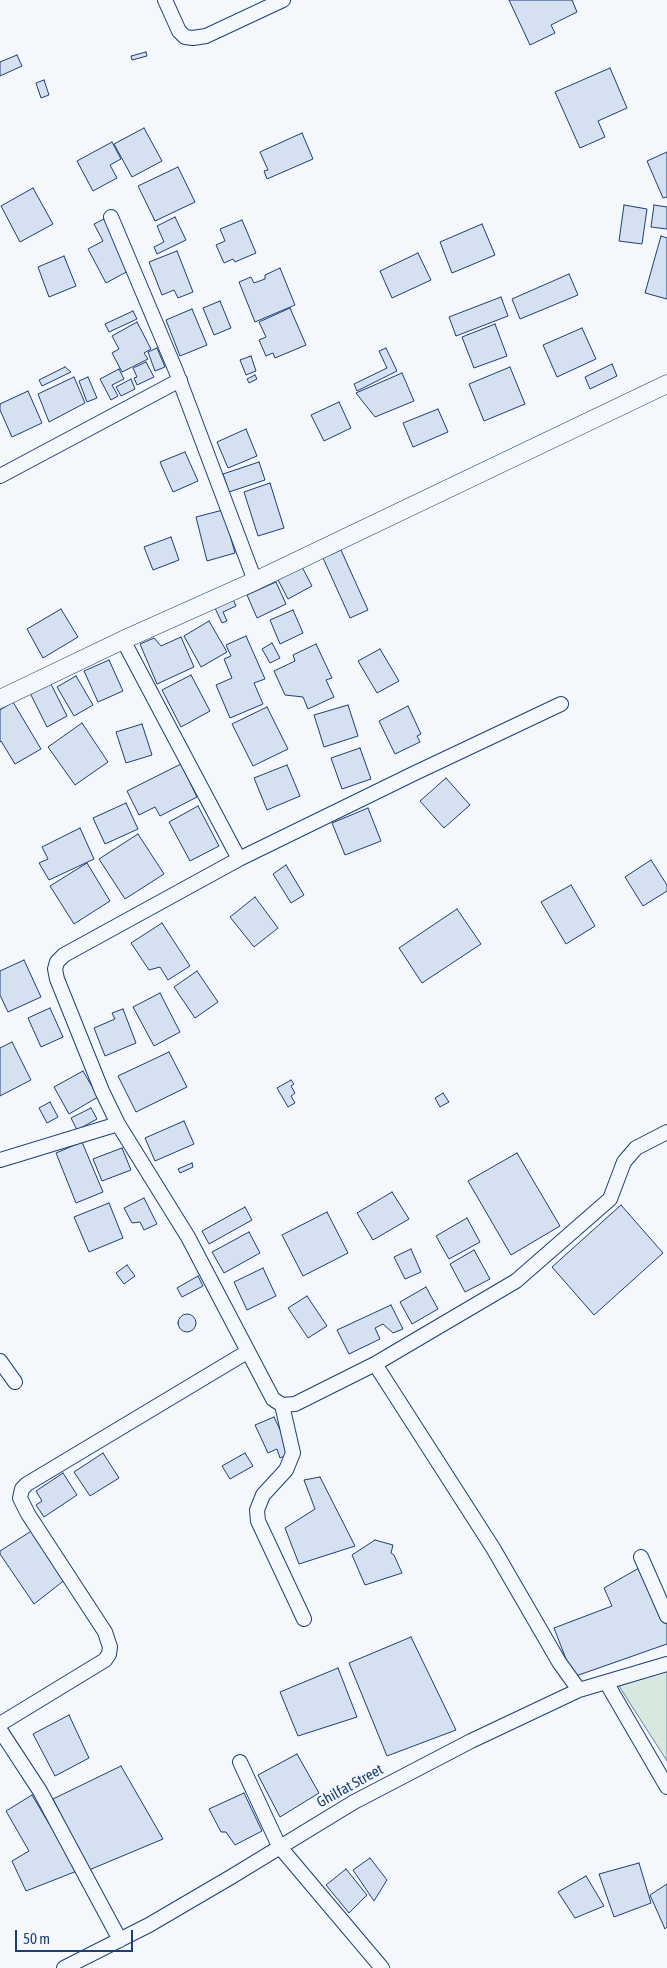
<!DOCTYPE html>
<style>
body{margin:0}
#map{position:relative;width:667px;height:1968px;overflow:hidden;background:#f4f7fb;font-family:"Asap Condensed",sans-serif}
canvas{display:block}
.scale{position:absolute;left:15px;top:1930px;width:118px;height:22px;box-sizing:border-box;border:2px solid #1d3f73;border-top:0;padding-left:6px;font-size:15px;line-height:18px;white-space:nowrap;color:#1d3f73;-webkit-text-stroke:4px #f4f7fb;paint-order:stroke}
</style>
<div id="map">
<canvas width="667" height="1968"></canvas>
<div class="scale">50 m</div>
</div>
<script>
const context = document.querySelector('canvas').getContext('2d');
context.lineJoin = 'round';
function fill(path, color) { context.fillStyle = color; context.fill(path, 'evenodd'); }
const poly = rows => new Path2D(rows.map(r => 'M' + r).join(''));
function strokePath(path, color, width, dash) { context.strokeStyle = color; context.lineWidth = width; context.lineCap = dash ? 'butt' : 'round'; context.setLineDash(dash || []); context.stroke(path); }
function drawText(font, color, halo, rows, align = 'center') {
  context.font = font + ' "Asap Condensed",sans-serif'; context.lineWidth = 4; context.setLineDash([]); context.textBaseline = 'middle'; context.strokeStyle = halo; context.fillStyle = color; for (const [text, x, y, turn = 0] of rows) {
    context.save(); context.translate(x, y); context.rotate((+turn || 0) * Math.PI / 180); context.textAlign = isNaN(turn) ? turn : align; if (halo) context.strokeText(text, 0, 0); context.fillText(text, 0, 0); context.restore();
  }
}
const green = poly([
 [667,1671,667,1761,619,1686,667,1671]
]);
const building = poly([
 [509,0,572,0,577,12,551,25,555,33,530,45,509,0],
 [146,52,147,56,132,60,131,56,146,52],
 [17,55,22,66,0,76,0,62,17,55],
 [610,68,627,108,598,121,605,137,580,148,555,92,610,68],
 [44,80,49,95,41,98,36,83,44,80],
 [144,128,162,161,132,177,114,144,144,128],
 [302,133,313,159,267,179,264,171,268,170,260,152,302,133],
 [112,142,121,159,110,165,117,178,93,191,77,161,112,142],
 [667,152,667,197,663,198,647,161,667,152],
 [178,167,195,202,155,221,138,186,178,167],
 [33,188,53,224,20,242,1,206,33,188],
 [624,205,647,209,642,244,619,241,624,205],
 [654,205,667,207,667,229,651,227,654,205],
 [175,217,186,240,157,254,154,247,164,242,157,226,175,217],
 [104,219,130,270,106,283,88,249,103,241,94,224,104,219],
 [242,220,256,253,235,262,233,259,224,263,216,245,225,241,220,229,242,220],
 [482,224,495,255,452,273,440,242,482,224],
 [661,236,667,238,667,299,645,293,661,236],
 [177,251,193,292,178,298,174,290,162,295,149,262,177,251],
 [418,253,431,280,392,298,380,271,418,253],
 [64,256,76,286,49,297,38,267,64,256],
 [280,268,295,305,255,322,239,282,251,277,254,283,265,279,265,275,280,268],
 [569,274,578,295,520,319,512,299,569,274],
 [501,297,508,316,456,336,449,317,501,297],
 [220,301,231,328,214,335,203,308,220,301],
 [290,308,306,345,275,358,273,353,266,356,259,340,266,337,259,322,290,308],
 [192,309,207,345,180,356,166,320,192,309],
 [133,311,137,319,109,332,105,324,133,311],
 [137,322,151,349,144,353,148,359,122,372,112,353,119,349,112,336,137,322],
 [495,324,507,356,474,368,462,337,495,324],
 [582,328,596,359,557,377,543,345,582,328],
 [157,348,165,367,155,371,148,352,157,348],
 [386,348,397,371,357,391,354,384,387,368,379,351,386,348],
 [251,356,256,371,246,375,240,360,251,356],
 [146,362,154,377,137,385,134,378,137,377,133,368,146,362],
 [612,364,617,376,590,389,585,377,612,364],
 [65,367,71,372,42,386,39,380,65,367],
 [510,367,525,404,484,421,469,384,510,367],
 [119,369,124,379,112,385,118,396,111,400,100,379,119,369],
 [402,373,414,401,375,417,356,393,402,373],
 [255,375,257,379,249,383,247,379,255,375],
 [74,377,85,403,49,422,38,394,74,377],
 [88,377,97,398,87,402,79,381,88,377],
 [131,379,135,389,121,396,116,387,131,379],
 [28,391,42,423,12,437,0,410,0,404,28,391],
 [339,402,351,428,324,441,311,415,339,402],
 [438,409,448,432,413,447,403,423,438,409],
 [246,429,257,456,228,468,217,442,246,429],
 [185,452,198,481,173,492,160,462,185,452],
 [259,462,265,480,229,492,223,474,259,462],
 [270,483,284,528,258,536,244,492,270,483],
 [223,510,235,553,207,561,196,517,223,510],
 [171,537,179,560,153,570,144,547,171,537],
 [341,550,368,610,350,618,323,558,341,550],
 [301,565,312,586,288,599,277,578,301,565],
 [276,582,286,604,257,618,247,595,276,582],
 [232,597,236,606,223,612,227,621,222,623,214,606,232,597],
 [61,609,78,637,43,658,27,629,61,609],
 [293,610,303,633,280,644,270,620,293,610],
 [209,621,227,652,201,667,184,636,209,621],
 [246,636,265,679,254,683,263,704,230,718,216,685,232,678,224,659,231,656,226,645,246,636],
 [181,637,194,667,157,684,140,644,154,638,161,646,181,637],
 [272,643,280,658,270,663,262,649,272,643],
 [316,644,332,678,326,680,334,697,308,709,303,697,285,695,274,671,295,661,293,655,316,644],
 [380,649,399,681,377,693,358,661,380,649],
 [109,660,123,691,98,702,84,671,109,660],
 [191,675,210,711,181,727,162,690,191,675],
 [76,676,93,705,74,716,57,687,76,676],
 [50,682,67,716,47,727,30,693,50,682],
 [13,702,41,749,15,764,1,741,0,742,0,710,13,702],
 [348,705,358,736,324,747,314,715,348,705],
 [408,706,421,734,417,736,420,742,395,754,379,721,408,706],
 [267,707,288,749,253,766,232,724,267,707],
 [82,723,108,762,75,785,48,747,82,723],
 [142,724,152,755,126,763,116,732,142,724],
 [360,748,371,779,342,789,331,758,360,748],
 [181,764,197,797,160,816,155,807,139,815,127,791,181,764],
 [287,765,300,796,267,810,254,778,287,765],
 [446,778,470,805,444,828,420,801,446,778],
 [126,803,138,829,105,844,93,818,126,803],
 [198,806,219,846,190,861,169,822,198,806],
 [368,808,381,841,345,855,332,823,368,808],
 [80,828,94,859,49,880,39,863,48,859,42,847,80,828],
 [138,834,164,874,125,899,99,859,138,834],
 [651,860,667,885,667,891,643,906,625,877,651,860],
 [87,863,110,901,74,924,50,886,87,863],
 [286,865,304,895,291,903,273,874,286,865],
 [571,885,595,926,566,944,541,902,571,885],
 [255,897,278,928,254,947,230,917,255,897],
 [457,909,481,944,422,983,399,948,457,909],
 [162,923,190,966,168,980,160,967,149,970,131,943,162,923],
 [24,960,41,997,8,1012,0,995,0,971,24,960],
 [197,971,218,1002,195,1018,174,987,197,971],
 [160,993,180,1032,154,1046,133,1007,160,993],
 [50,1008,63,1037,41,1047,28,1018,50,1008],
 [123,1009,136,1043,105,1056,94,1028,115,1019,112,1013,123,1009],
 [12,1042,31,1080,0,1096,0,1048,12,1042],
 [169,1052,187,1087,136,1112,118,1076,169,1052],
 [83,1071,98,1097,69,1114,54,1087,83,1071],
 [291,1080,294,1084,291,1086,295,1093,291,1096,295,1103,288,1107,277,1088,291,1080],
 [443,1093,449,1102,440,1107,435,1098,443,1093],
 [50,1102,58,1117,47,1123,39,1108,50,1102],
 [91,1108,97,1119,77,1130,71,1118,91,1108],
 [184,1121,194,1144,155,1161,145,1138,184,1121],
 [82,1142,103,1192,76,1203,56,1153,82,1142],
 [122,1148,131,1170,102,1181,93,1159,122,1148],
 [517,1153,560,1226,511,1255,468,1181,517,1153],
 [192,1163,193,1167,180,1173,178,1169,192,1163],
 [392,1192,409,1219,373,1240,357,1213,392,1192],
 [144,1198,157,1224,144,1230,140,1222,132,1223,124,1208,144,1198],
 [109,1203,123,1238,89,1252,74,1217,109,1203],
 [621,1205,663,1253,594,1315,552,1267,621,1205],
 [245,1207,252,1220,209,1244,202,1231,245,1207],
 [327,1212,348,1253,303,1276,282,1235,327,1212],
 [467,1218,480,1242,449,1259,436,1236,467,1218],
 [249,1232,260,1253,224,1273,212,1252,249,1232],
 [411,1249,421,1272,405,1279,394,1257,411,1249],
 [474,1250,490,1279,465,1292,450,1264,474,1250],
 [127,1265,135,1276,124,1284,116,1273,127,1265],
 [263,1268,276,1296,247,1310,234,1282,263,1268],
 [198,1276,203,1286,182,1297,177,1288,198,1276],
 [426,1287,438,1309,412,1324,400,1302,426,1287],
 [307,1296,327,1326,308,1338,288,1308,307,1296],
 [391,1305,403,1329,393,1333,383,1324,375,1328,380,1339,349,1354,337,1330,391,1305],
 '178 1323a9 9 0 1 1 18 0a9 9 0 1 1-18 0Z',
 [274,1417,291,1453,280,1458,277,1449,268,1453,255,1425,274,1417],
 [103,1453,119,1478,90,1496,74,1472,103,1453],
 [245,1453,253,1466,230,1479,222,1466,245,1453],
 [63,1473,77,1495,44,1517,36,1505,42,1501,36,1491,63,1473],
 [320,1477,355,1546,299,1564,285,1528,315,1509,304,1480,320,1477],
 [33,1530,66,1579,34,1604,0,1554,0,1551,33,1530],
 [375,1540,393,1545,391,1553,394,1555,402,1573,365,1585,352,1555,375,1540],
 [639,1568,667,1623,667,1644,573,1677,554,1628,612,1606,604,1588,639,1568],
 [411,1637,456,1730,387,1756,349,1663,411,1637],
 [338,1668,357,1717,298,1736,280,1692,338,1668],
 [69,1715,89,1758,55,1776,33,1734,69,1715],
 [297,1754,319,1793,280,1817,258,1775,297,1754],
 [121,1766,163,1839,89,1870,53,1799,121,1766],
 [244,1793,262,1831,235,1845,226,1832,221,1832,209,1809,244,1793],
 [32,1795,77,1871,26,1891,12,1861,29,1851,6,1811,32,1795],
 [370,1858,387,1880,374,1901,353,1870,370,1858],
 [639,1863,651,1903,614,1917,599,1874,639,1863],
 [346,1869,367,1895,349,1913,326,1885,346,1869],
 [586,1876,604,1906,575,1918,558,1892,586,1876],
 [667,1884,667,1927,665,1929,650,1895,667,1884]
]);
const minor = poly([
 [165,0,179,31,185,37,193,38,206,36,283,0],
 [111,217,176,371,255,581],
 [0,476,180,380],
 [123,640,239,859],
 [561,704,415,773,239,859,64,955,57,962,55,969,57,979,102,1091,118,1124,188,1237,273,1399,282,1405,295,1404,375,1364,516,1281,610,1199,624,1162,636,1148,667,1132],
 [0,1160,118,1124],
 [0,1361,15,1382],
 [375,1364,493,1548,559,1662,579,1690],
 [282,1405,293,1453,286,1470,263,1495,257,1510,258,1521,304,1619],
 [641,1557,667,1616],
 [606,1682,667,1787],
 [0,1724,105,1660,109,1654,110,1647,105,1632,28,1514,20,1498,22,1489,27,1484,247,1352],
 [0,1730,40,1791,120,1940],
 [240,1762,279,1846,382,1968],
 [64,1968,149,1925,231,1877,354,1802,471,1741,579,1690,667,1664]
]);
const tertiary = poly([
 [0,699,123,640,255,581,667,384]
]);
const streetNames = [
 ["Ghilfat Street",350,1786,-29]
];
fill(green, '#d7e8df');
strokePath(green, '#687fa3', 1);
fill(building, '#d5e0f0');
strokePath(building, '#1d3f73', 1);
strokePath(minor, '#1d3f73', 16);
strokePath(tertiary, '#1d3f73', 19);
strokePath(minor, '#f4f7fb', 14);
strokePath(tertiary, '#f4f7fb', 18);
drawText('15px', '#1d3f73', '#f4f7fb', streetNames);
</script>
